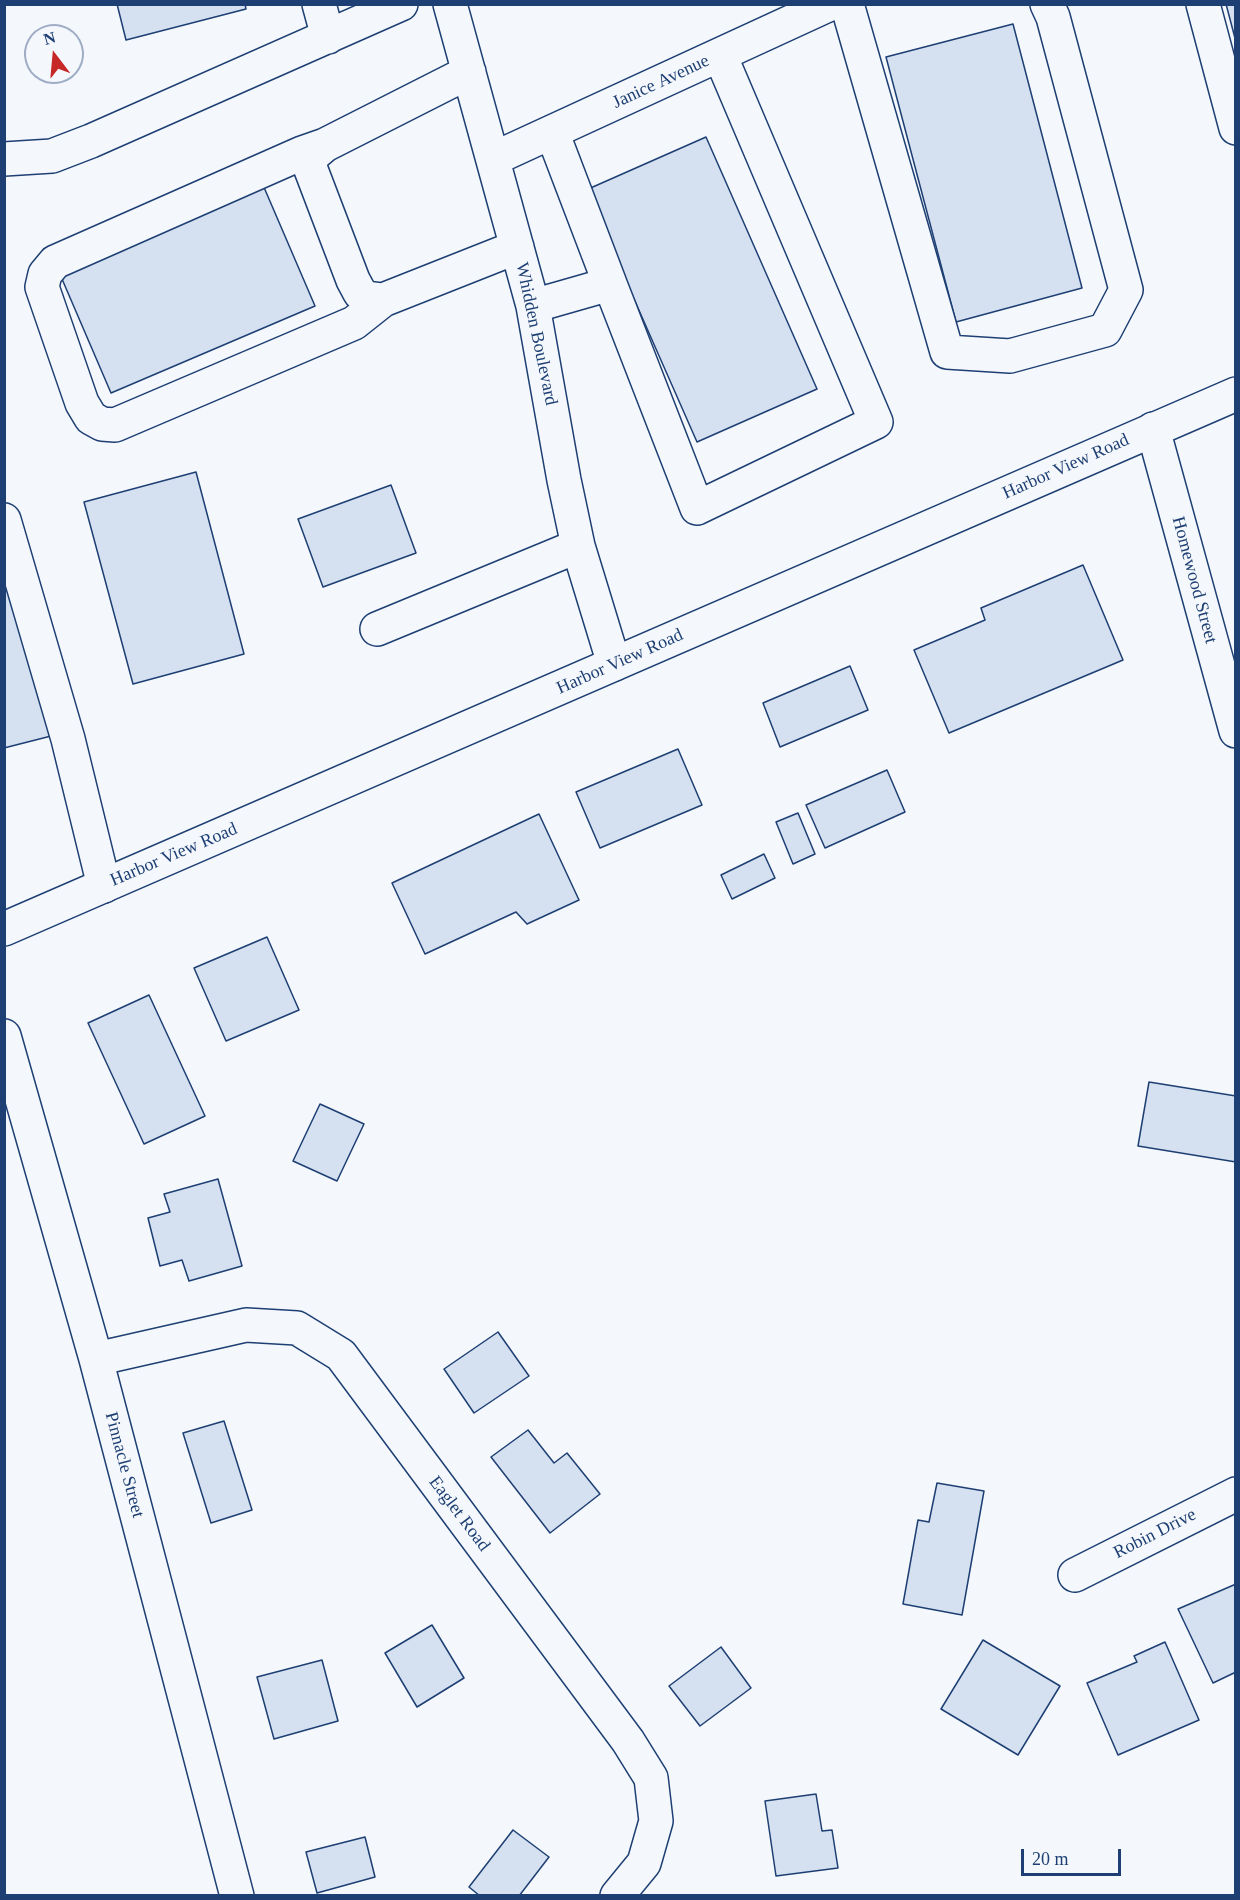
<!DOCTYPE html>
<style>
body{margin:0}
#map{position:relative;width:1240px;height:1900px;overflow:hidden;background:#f4f7fb;font-family:Georgia,serif}
canvas{display:block}
.frame{position:absolute;inset:0;border:6px solid #1d3f73;pointer-events:none}
.north{position:absolute;left:24px;top:24px;width:60px;height:60px;box-sizing:border-box;background:#f4f7fb;border:2px solid #9eadc5;border-radius:50%;rotate:344deg;font-size:16px;font-weight:700;line-height:24px;text-align:center;color:#1d3f73}
.north::after{content:'';display:block;margin:auto;width:21px;height:27px;background:#c62828;clip-path:polygon(50% 0,100% 100%,50% 72%,0 100%)}
.scale{position:absolute;left:1021px;top:1849px;width:100px;height:27px;box-sizing:border-box;border:3px solid #1d3f73;border-top:0;padding-left:8px;font-size:18px;line-height:21px;white-space:nowrap;color:#1d3f73;-webkit-text-stroke:4px #f4f7fb;paint-order:stroke}
</style>
<div id="map">
<canvas width="1240" height="1900"></canvas>
<div class="frame"></div>
<div class="north">N</div>
<div class="scale">20 m</div>
</div>
<script>
const context = document.querySelector('canvas').getContext('2d');
context.lineJoin = 'round';
function fill(path, color) { context.fillStyle = color; context.fill(path, 'evenodd'); }
const poly = rows => new Path2D(rows.map(r => 'M' + r).join(''));
function strokePath(path, color, width, dash) { context.strokeStyle = color; context.lineWidth = width; context.lineCap = dash ? 'butt' : 'round'; context.setLineDash(dash || []); context.stroke(path); }
function drawText(font, color, halo, rows, align = 'center') {
  context.font = font + ' Georgia,serif'; context.lineWidth = 4.5; context.setLineDash([]); context.textBaseline = 'middle'; context.strokeStyle = halo; context.fillStyle = color; for (const [text, x, y, turn = 0] of rows) {
    context.save(); context.translate(x, y); context.rotate((+turn || 0) * Math.PI / 180); context.textAlign = isNaN(turn) ? turn : align; if (halo) context.strokeText(text, 0, 0); context.fillText(text, 0, 0); context.restore();
  }
}
const building = poly([
 [117,4,245,4,246,9,126,40,117,4],
 [1226,4,1236,4,1236,42,1226,4],
 [1013,24,1082,288,956,322,886,57,1013,24],
 [706,137,817,389,697,442,586,190,706,137],
 [263,185,315,306,111,393,59,272,263,185],
 [196,472,244,654,133,684,84,502,196,472],
 [391,485,416,553,323,587,298,519,391,485],
 [4,549,59,734,4,748,4,549],
 [1083,565,1123,660,949,733,914,650,985,620,981,608,1083,565],
 [850,666,868,710,780,747,763,703,850,666],
 [678,749,702,805,600,848,576,792,678,749],
 [887,770,905,812,825,848,806,805,887,770],
 [798,813,815,854,793,864,776,822,798,813],
 [539,814,579,900,527,924,516,912,425,954,392,883,539,814],
 [764,854,775,878,732,899,721,875,764,854],
 [267,937,299,1010,226,1041,194,968,267,937],
 [149,995,205,1116,144,1144,88,1023,149,995],
 [1149,1082,1236,1096,1236,1162,1138,1146,1149,1082],
 [320,1104,364,1124,337,1181,293,1161,320,1104],
 [218,1179,242,1266,189,1281,182,1260,160,1266,148,1218,170,1212,164,1194,218,1179],
 [498,1332,529,1376,474,1413,444,1369,498,1332],
 [224,1421,252,1510,211,1523,183,1433,224,1421],
 [528,1430,554,1463,567,1453,600,1494,550,1533,491,1457,528,1430],
 [937,1483,984,1491,962,1615,903,1604,918,1520,929,1522,937,1483],
 [1236,1584,1236,1672,1213,1683,1178,1609,1236,1584],
 [432,1625,464,1678,417,1707,385,1653,432,1625],
 [983,1640,1060,1686,1018,1755,941,1709,983,1640],
 [1165,1642,1199,1720,1118,1755,1087,1683,1137,1662,1134,1656,1165,1642],
 [721,1647,751,1688,700,1726,669,1686,721,1647],
 [322,1660,338,1721,274,1739,257,1677,322,1660],
 [816,1794,822,1831,832,1830,838,1868,776,1876,765,1801,816,1794],
 [513,1830,549,1857,519,1896,480,1896,469,1887,513,1830],
 [365,1837,375,1877,317,1893,306,1852,365,1837]
]);
const minor = poly([
 [319,4,328,37],
 [450,4,533,306,564,480,578,546,614,664],
 [847,4,947,352,1010,356,1105,330,1126,290,1053,17,1047,4],
 [1203,4,1236,128],
 [469,72,325,145,312,156,310,167,353,280,360,293,367,298,383,300,517,247],
 [552,132,610,284],
 [325,145,302,153,55,262,45,274,42,287,82,403,91,418,102,424,115,425,354,323,383,300],
 [4,159,52,156,91,141,401,4],
 [493,159,830,4],
 [533,306,610,284,697,508,876,422,720,55],
 [1153,429,1236,731],
 [4,520,68,739,104,886],
 [377,629,578,546],
 [4,1036,96,1359,237,1896],
 [96,1359,246,1325,297,1328,341,1355,628,1741,651,1778,656,1821,644,1863,617,1896],
 [1075,1575,1236,1494]
]);
const major = poly([
 [4,929,1236,394]
]);
const streetNames = [
 ["Janice Avenue",661,82,-25],
 ["Whidden Boulevard",536,334,78],
 ["Harbor View Road",1066,467,-24],
 ["Homewood Street",1194,580,75],
 ["Harbor View Road",620,662,-24],
 ["Harbor View Road",174,855,-23],
 ["Pinnacle Street",124,1465,75],
 ["Eaglet Road",459,1514,53],
 ["Robin Drive",1155,1534,-27]
];
fill(building, '#d5e0f0');
strokePath(building, '#1d3f73', 1.5);
strokePath(minor, '#1d3f73', 36);
strokePath(major, '#1d3f73', 36);
strokePath(minor, '#f4f7fb', 33);
strokePath(major, '#f4f7fb', 33);
drawText('18px', '#1d3f73', '#f4f7fb', streetNames);
</script>
